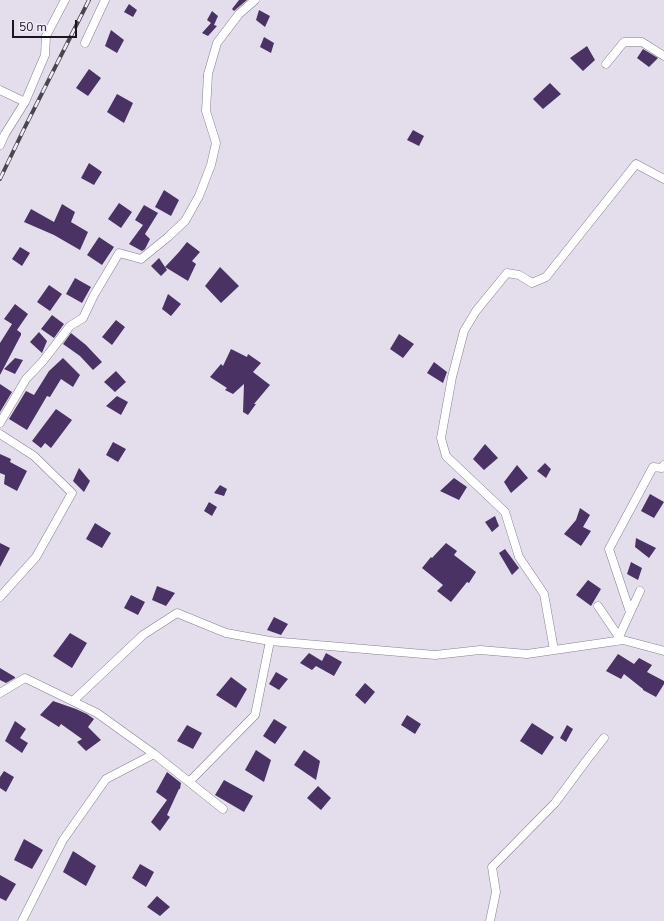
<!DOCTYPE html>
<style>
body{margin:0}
#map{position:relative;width:664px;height:921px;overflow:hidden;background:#e4deec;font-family:"Nunito Sans",sans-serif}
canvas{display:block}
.scale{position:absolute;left:12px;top:20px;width:65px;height:18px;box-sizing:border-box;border:2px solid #19171c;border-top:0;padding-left:5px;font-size:12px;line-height:14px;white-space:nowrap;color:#19171c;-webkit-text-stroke:3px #f1ebf9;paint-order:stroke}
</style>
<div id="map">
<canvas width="664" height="921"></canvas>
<div class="scale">50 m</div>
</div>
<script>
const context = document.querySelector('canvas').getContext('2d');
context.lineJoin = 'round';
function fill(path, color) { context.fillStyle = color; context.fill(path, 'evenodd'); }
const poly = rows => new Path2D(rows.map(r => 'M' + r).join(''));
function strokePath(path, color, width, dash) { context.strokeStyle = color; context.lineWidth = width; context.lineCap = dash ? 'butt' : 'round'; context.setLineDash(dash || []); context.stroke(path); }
const building = poly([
 [239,0,247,0,234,11,232,9],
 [129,4,137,10,133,17,124,12],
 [259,10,270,16,265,27,256,20],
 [212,11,218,16,214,25,217,26,208,36,202,33,211,23,207,20],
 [111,30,124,40,117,53,105,46],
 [264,37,274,43,271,53,260,47],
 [587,46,595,60,583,71,570,58],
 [643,49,658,58,649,67,637,58],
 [89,69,101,78,88,96,76,88],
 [550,83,561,94,543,109,533,99],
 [117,94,133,103,124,123,107,112],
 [413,130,424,136,419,146,407,140],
 [89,163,102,172,94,185,81,178],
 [164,190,179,200,171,216,155,207],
 [119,203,132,212,121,228,108,219],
 [62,204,75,212,71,222,88,232,80,250,54,235,24,222,31,209,54,222],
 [144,205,158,213,145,234,150,239,145,249,142,251,129,244,143,225,135,220],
 [99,237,114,247,102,265,87,255],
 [187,242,200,252,192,261,196,264,188,281,165,267,179,252],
 [20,247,30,253,22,266,12,259],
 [159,258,167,270,161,276,151,266],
 [220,267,239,286,221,303,205,286],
 [75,278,91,287,82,303,66,294],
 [49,285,62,294,50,311,37,302],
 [168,294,181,304,171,316,162,309],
 [15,304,28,314,17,330,21,333,21,335,0,375,0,343,12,324,4,319],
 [52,315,64,324,54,338,41,329],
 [116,320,125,327,112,345,102,337],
 [39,332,47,341,42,353,30,342],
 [71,333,86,345,102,362,93,370,80,356,63,344],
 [399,334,414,344,403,358,390,349],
 [231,349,247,357,248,354,261,363,253,372,270,385,254,404,256,404,248,415,243,412,244,384,233,394,225,390,227,388,210,377,221,364,223,366],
 [15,358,23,360,15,374,4,369],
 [63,358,80,375,73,387,61,379,50,397,47,396,27,430,9,419,26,391,34,395,49,371],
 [434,362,447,372,443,383,427,373],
 [116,371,126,382,115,392,104,382],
 [0,384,12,392,0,412],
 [117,396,128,402,121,415,106,406],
 [56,409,72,420,51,448,45,443,41,448,32,441],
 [113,442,126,449,118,462,106,455],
 [485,444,498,458,484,470,473,459],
 [0,454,11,459,10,462,27,471,17,491,4,484,5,475,0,473],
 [545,463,551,469,546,478,537,471],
 [517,465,528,478,511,493,504,482],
 [79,468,90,481,84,492,73,481],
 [454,478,467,487,459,500,440,491],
 [220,485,227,489,224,496,214,493],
 [650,494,664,502,654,518,641,511],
 [209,502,217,507,212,516,204,511],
 [580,508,590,515,583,527,591,531,581,546,564,534,576,520],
 [495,516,499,526,492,532,485,522],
 [95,523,111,533,102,548,86,539],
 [636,538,656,548,649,558,635,547],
 [0,543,10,548,0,567],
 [446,543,457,551,454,555,476,572,469,583,467,582,451,602,437,591,443,585,422,568,431,557,432,558],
 [505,549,519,568,512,575,499,553],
 [631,562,642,568,638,580,627,574],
 [588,580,601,589,591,606,576,595],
 [157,586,175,593,166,606,152,600],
 [131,595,145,602,138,615,124,608],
 [274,617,288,624,281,635,267,630],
 [70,633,87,643,72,668,53,656],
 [309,653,322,661,326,653,342,662,334,676,316,666,312,670,300,663],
 [618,654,634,664,639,658,652,665,647,672,664,681,664,684,656,697,643,690,643,689,624,674,621,679,606,671],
 [0,668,15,677,15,678,6,683,0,680],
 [276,672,288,679,279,690,269,684],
 [231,677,247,689,236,708,216,695],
 [365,683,375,692,365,704,355,695],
 [53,701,76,709,87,714,94,719,88,727,101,740,86,751,77,742,82,739,61,724,59,727,40,715],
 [407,715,421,724,415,734,401,725],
 [274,719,287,727,275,744,263,736],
 [15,721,26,729,20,738,28,743,22,753,5,741],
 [532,723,554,737,542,755,520,741],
 [187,725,202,733,193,749,177,741],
 [567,725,573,729,566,742,560,738],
 [256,750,271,760,264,782,245,770],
 [304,750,320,761,316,780,294,765],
 [4,771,14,777,6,792,0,788,0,777],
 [167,772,181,783,180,789,179,789,167,815,170,817,160,831,151,822,167,800,156,792],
 [224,780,253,796,244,812,215,795],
 [318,786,331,798,321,810,307,798],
 [24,839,43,850,32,869,14,860],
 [73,851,96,866,86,886,63,872],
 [140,864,154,872,146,887,132,878],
 [0,875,16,884,6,901,0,898],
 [157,896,170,907,160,916,147,907]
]);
const street = poly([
 [85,43,105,0],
 [606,64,624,42,642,42,664,56],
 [0,90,25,102],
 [0,145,5,134,25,102,45,55,46,36,65,0],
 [0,423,26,379,43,361,70,326,83,318,94,295,119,253,141,259,168,237,185,221,199,196,211,165,216,143,206,111,208,74,217,43,239,14,255,0],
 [0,434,34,456,72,493,36,557,0,597],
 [598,606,619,637],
 [630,612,609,549,653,467,662,468,664,465],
 [617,641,640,591],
 [554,650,544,594,519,557,505,512,446,456,441,438,452,377,464,331,476,311,507,273,519,275,532,283,546,277,636,164,664,179],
 [0,693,25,678,97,713,154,754,223,809],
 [73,701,143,635,177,613,226,633,270,641,435,655,480,650,527,654,623,640,664,651],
 [189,782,255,715,270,641],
 [22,921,63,840,106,779,154,754],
 [490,921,496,892,492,867,555,803,586,761,604,738]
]);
const rail = poly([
 [0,179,24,129,89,0]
]);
fill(building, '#4a3264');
strokePath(street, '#85808c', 9);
strokePath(street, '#fff', 8);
strokePath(rail, '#49464d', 4);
strokePath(rail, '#f1ebf9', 2.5, [8]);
</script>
